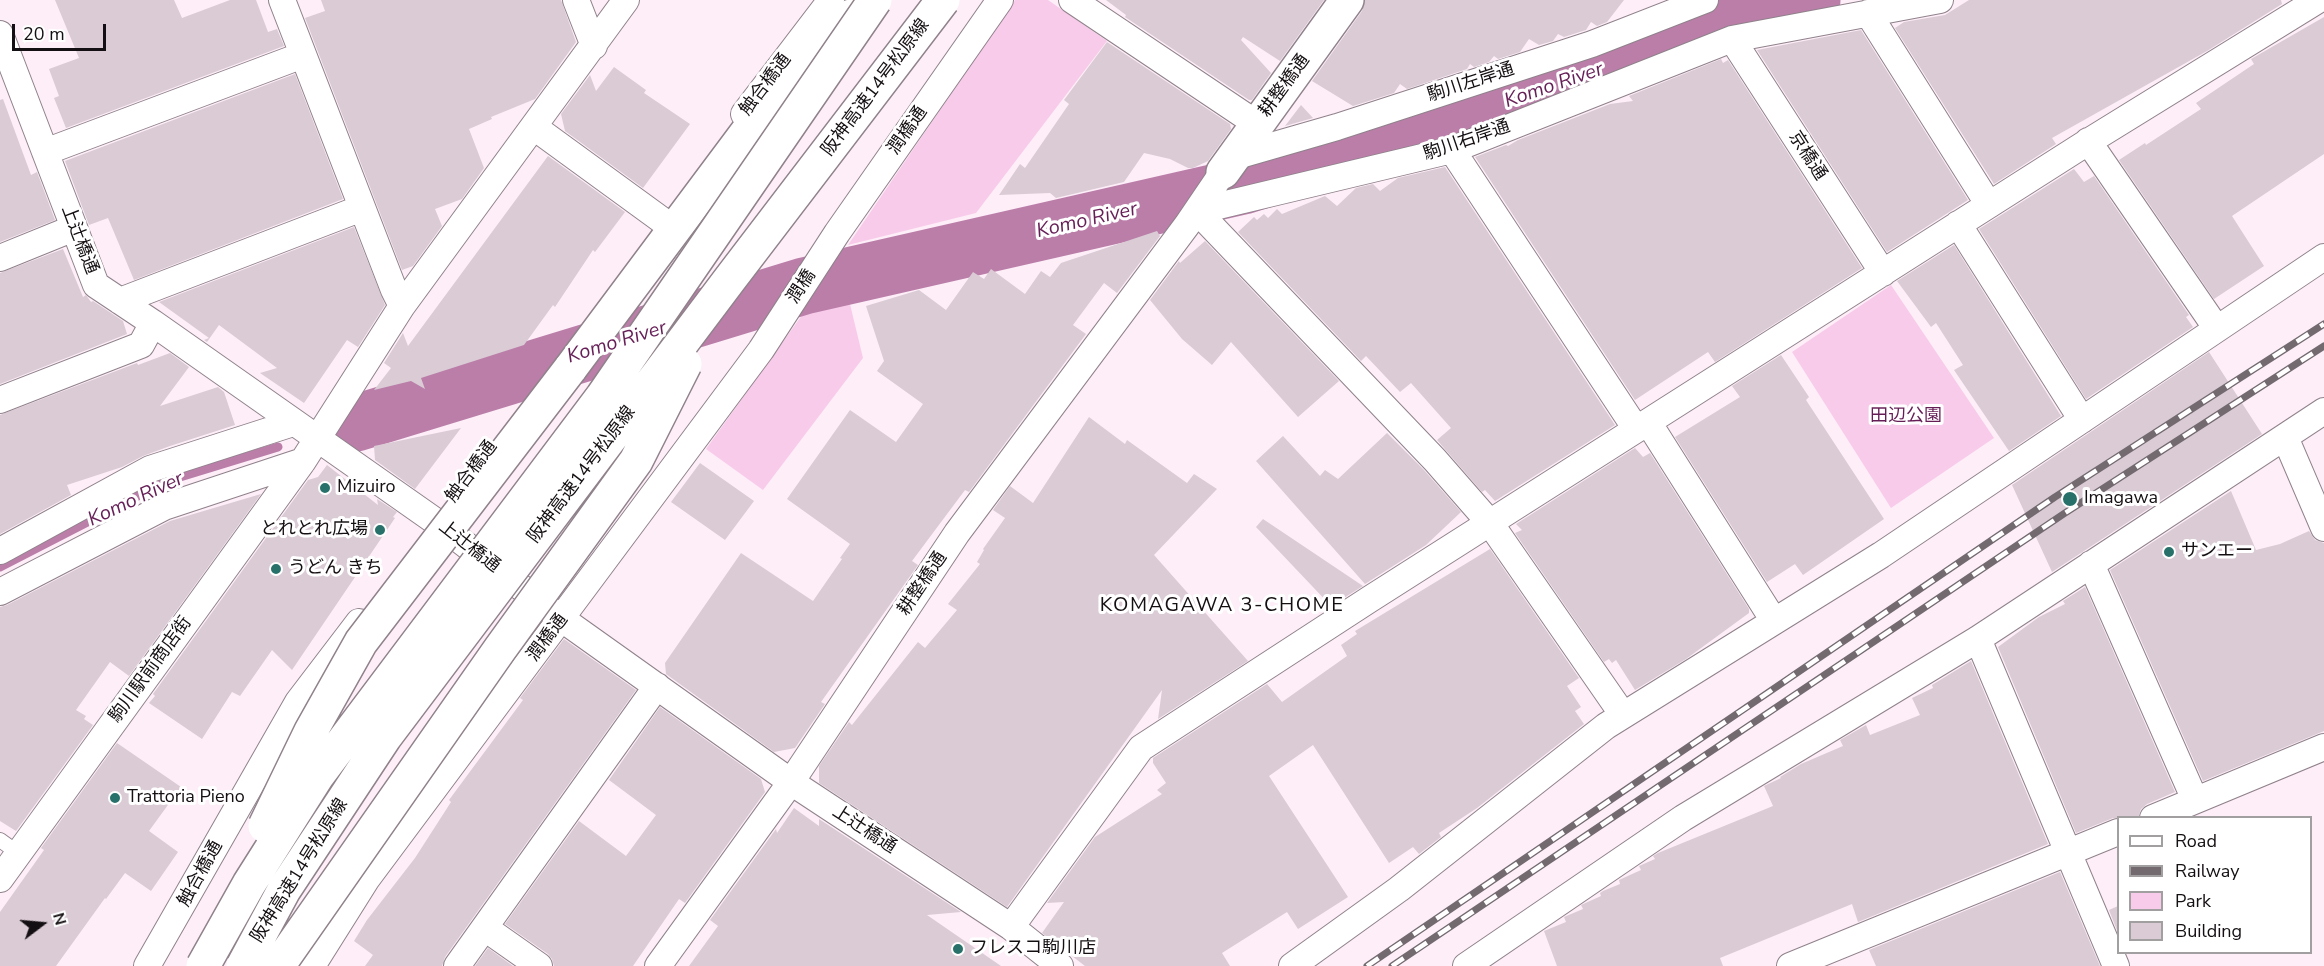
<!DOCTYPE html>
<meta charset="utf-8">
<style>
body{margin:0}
#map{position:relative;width:2324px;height:966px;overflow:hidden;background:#fdeef8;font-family:"Nunito Sans",sans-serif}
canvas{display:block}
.legend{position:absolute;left:2117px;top:816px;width:195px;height:138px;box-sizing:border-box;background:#fff;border:2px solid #a19fa0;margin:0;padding:8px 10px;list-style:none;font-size:18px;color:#140f12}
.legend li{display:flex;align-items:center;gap:12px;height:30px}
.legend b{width:30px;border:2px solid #a19fa0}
.north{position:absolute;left:12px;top:894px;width:60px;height:60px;-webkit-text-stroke:4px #fff;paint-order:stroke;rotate:74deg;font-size:16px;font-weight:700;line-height:24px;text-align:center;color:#140f12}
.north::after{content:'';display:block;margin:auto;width:21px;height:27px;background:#140f12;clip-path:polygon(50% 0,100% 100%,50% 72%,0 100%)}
.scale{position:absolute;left:12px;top:24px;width:94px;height:27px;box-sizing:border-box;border:3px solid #140f12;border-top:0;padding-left:8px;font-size:18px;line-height:21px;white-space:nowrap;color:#140f12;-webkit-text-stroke:4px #fff;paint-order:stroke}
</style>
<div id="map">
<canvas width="2324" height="966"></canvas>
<ul class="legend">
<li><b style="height:8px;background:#fff"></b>Road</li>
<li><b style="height:8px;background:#736a70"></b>Railway</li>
<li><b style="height:16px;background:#f9cbeb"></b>Park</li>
<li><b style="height:16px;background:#dacbd5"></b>Building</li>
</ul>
<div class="north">N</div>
<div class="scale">20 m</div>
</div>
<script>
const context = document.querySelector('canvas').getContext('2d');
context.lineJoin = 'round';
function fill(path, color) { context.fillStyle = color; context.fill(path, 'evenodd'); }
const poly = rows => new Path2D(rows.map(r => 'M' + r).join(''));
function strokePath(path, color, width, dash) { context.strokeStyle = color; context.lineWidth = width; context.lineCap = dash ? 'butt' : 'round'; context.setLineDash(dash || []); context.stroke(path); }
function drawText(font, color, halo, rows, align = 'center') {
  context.font = font + ' "Nunito Sans","Noto Sans JP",sans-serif'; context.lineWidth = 6; context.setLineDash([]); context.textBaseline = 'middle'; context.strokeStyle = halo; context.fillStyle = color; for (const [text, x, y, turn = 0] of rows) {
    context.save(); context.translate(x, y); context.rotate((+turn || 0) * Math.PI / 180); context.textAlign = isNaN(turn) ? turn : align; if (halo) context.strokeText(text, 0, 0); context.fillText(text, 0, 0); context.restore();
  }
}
const green = poly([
 [1015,0,1048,0,1107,41,976,213,848,245],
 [1891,285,1994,438,1891,508,1792,352],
 [849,300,863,358,763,490,706,449,805,311]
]);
const stream = poly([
 [0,567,167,481,278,447]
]);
const river = poly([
 [356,423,804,286,1243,186,1588,77,1721,16,1812,0]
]);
const building = poly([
 [55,0,174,0,182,18,230,0,256,0,268,32,277,29,284,46,66,128,54,98,59,96,49,69,79,58],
 [321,0,561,0,576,42,535,99,491,117,492,119,469,129,484,168,462,199,435,209,442,226,413,266,402,270,305,18,325,11],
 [1106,0,1324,0,1280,61,1243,37,1241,40,1271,73,1252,100,1249,100,1125,17,1126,15],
 [1365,0,1624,0,1607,22,1597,26,1591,22,1586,30,1564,37,1558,34,1553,41,1539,45,1529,39,1520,52,1498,59,1494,56,1489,62,1474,67,1470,64,1467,69,1407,89,1400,84,1394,93,1353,106,1312,81,1362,11],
 [1969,0,2281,0,2282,4,2207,51,2052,138,2056,144,1994,184,1895,28,1904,22,1945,15],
 [2324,17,2324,154,2232,216,2264,266,2214,299,2119,160,2145,143,2146,145,2201,109,2196,103,2254,64,2251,59],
 [1861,30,1968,200,1887,252,1757,50],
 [1107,42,1230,124,1231,129,1208,161,1193,168,1188,168,1170,159,1144,153,1124,182,1056,198,1050,193,999,195,1020,164,1025,168,1069,104,1064,100],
 [1721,59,1723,63,1728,60,1862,268,1715,362,1708,352,1635,400,1475,157,1506,145,1508,146,1518,140,1610,104,1633,101,1629,96],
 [614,67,646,90,644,93,690,124,643,188,565,131,561,114,590,75,596,91],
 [295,74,343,199,134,280,108,218,89,225,65,161],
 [3,99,31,175,37,172,55,220,0,242,0,100],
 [1301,105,1313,118,1285,126],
 [548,156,625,212,595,252,593,250,555,307,553,305,524,345,421,378,425,389,411,381,374,390,391,368,384,363,403,333,408,346],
 [1445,167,1615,425,1495,501,1485,490,1482,492,1437,440,1451,428,1411,383,1400,392,1366,356,1361,361,1238,232,1254,217,1257,220,1264,214,1268,218,1277,209,1282,214,1325,196,1337,206,1356,188,1373,184,1380,191,1398,178],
 [2074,169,2084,182,2094,176,2189,315,2186,317,2193,327,2086,399,1979,229],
 [354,227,385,305,358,347,347,340,304,403,260,373,277,368,219,325,207,342,204,340,209,338,159,302],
 [1157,231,1160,236,1117,293,1104,283,1073,325,1086,334,969,492,965,490,912,561,918,565,821,702,825,704,795,748,774,752,666,674,665,663,741,553,813,601,842,559,840,558,850,544,787,499,850,410,896,442,923,404,877,371,884,361,866,306,919,290,946,310,973,272,984,279,991,269,1025,294,1041,271,1050,277,1061,263],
 [1205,241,1339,381,1298,417,1231,342,1212,365,1182,339,1150,300,1179,261,1180,263],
 [1954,245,2061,416,2009,451,1954,370,1963,365,1936,323,1931,327,1897,281],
 [63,249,83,297,86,295,91,302,93,301,123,321,127,334,0,384,0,273],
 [2209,352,2262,434,2052,572,2012,485],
 [170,353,189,367,160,406,218,387,224,392,235,425,170,446,143,456,122,467,67,485,71,495,0,534,0,415,137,363,138,365],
 [1781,355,1809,397,1806,400,1884,519,1803,575,1795,564,1767,582,1675,437,1740,397,1732,386],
 [1089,417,1125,444,1127,440,1187,483,1194,474,1217,489,1154,555,1248,661,1158,719,1162,690,1007,907,819,783,819,766,849,722,852,725,918,642,925,648,957,610,948,604,980,564,977,562,984,550,983,549,1005,518,993,510,1010,486,1033,503],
 [461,428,415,489,375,460,374,446],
 [1387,433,1424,470,1461,512,1426,545,1365,584,1256,461,1283,436,1320,476,1325,470,1338,479],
 [1635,448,1643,457,1650,453,1749,609,1749,613,1686,659,1635,690,1616,660,1612,663,1609,659,1604,662,1515,533,1522,530,1516,524],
 [700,463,754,501,725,540,671,502],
 [327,465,378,505,377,499,397,512,393,517,395,518,292,670,272,650,240,696,232,692,202,739,149,703,155,696,153,694,308,480,318,477],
 [2231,491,2256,550,2280,544,2309,531,2315,540,2324,543,2324,731,2203,781,2110,570],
 [261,494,129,676,110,662,76,710,86,716,84,719,93,725,16,831,0,821,0,607,7,605,170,521],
 [1263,519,1363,586,1331,606,1256,527],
 [1490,549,1579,678,1567,686,1581,707,1575,711,1584,724,1477,808,1439,833,1441,837,1419,854,1413,847,1389,863,1313,745,1269,776,1348,897,1298,929,1287,912,1222,953,1230,966,1085,966,1042,933,1064,902,1047,903,1095,837,1162,794,1157,790,1166,783,1153,763,1153,758,1267,684,1282,702,1347,656,1341,645,1357,634,1355,631],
 [2085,587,2175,792,2147,804,2141,809,2138,818,2113,818,2076,833,1998,647,2039,617,2065,604,2063,601],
 [564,639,636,690,445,957,442,966,365,966,373,955,354,941,367,920,415,858,451,802,449,800,523,700,520,698],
 [1971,661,2048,844,1858,922,1852,904,1720,958,1723,966,1557,966,1544,931,1566,922,1564,917,1583,909,1581,905,1601,896,1600,893,1603,891,1620,884,1619,880,1641,870,1639,866,1655,859,1653,856,1658,853,1773,806,1764,786,1781,778,1780,777,1801,764,1843,746,1840,740,1866,725,1870,735,1920,715,1912,698,1933,688,1932,685],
 [660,707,761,779,765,792,685,903,679,899,633,966,554,966,552,959,548,954,505,924,579,821,626,856,656,815,609,780],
 [117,743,181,787,149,831,178,852,151,891,125,873,106,899,105,898,56,966,0,966,0,912,44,850,41,848],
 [794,808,819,826,819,819,961,912,927,915,1001,966,689,966,718,926,710,920,776,829,777,833],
 [2060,872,2100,966,1876,966,1869,950],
 [2118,906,2118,933,2109,910],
 [488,948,513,966,475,966]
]);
const service = poly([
 [0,840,18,853]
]);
const minor = poly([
 [282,0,394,290,402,306],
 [576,0,594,46],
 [1072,0,1257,124],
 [1868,13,1989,205],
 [0,34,96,285,153,323,435,521,562,619,791,782,1011,927,1060,966],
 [1732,39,1883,273],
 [744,114,831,0],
 [534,127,663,221],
 [2088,141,2217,329],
 [1452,150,1636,429],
 [45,152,303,55],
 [1233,157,1337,127,1592,44,1705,0],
 [1197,211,1452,150,1732,39,1940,0],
 [1197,211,1435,460,1490,523,1623,715],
 [1958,224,2082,420],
 [0,258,74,228],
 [120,301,362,208],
 [0,400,141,345,153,323],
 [1648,422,1774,621],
 [2285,437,2324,528],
 [0,551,150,469,293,423],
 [2091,564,2195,800],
 [0,592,164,507,303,461],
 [1978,639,2116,966],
 [2153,818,2324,747],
 [0,879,303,461,402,306,626,0],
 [1011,927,1141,748,1370,599,2083,145,2318,0],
 [485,928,539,966],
 [147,966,298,702,359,622],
 [312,966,366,880,761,350,837,233,1000,0],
 [457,966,657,686],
 [658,966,791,782,957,533,1187,225,1223,172],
 [1292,966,1399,889,1606,726,1881,555,2324,257],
 [1466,966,1683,818,1978,639,2324,411],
 [1790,966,2118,832]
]);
const tertiary = poly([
 [1223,172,1347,0]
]);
const motorway = poly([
 [570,369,750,128,851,16]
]);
const rail = poly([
 [1367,966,2055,497,2324,324],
 [1392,966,2065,513,2324,346]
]);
const motorwayBridge = poly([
 [265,826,311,731,361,642,570,369],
 [203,966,249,884,318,775,602,397,875,0],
 [243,966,284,890,385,737,730,279,943,0],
 [278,966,500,649,636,461,685,364]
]);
const markers = [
 [325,488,6,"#28716b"],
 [2070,499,8,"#28716b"],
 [380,530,6,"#28716b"],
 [2169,552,6,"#28716b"],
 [276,569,6,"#28716b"],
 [115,798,6,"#28716b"],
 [958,949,6,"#28716b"]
];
const streetNames = [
 ["駒川左岸通",1471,83,-18],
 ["触合橋通",766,85,-53],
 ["耕整橋通",1285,86,-54],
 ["阪神高速14号松原線",876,88,-53],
 ["潤橋通",908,131,-55],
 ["駒川右岸通",1467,141,-19],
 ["京橋通",1807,156,57],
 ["上辻橋通",79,240,69],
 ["潤橋",802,287,-57],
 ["触合橋通",472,472,-53],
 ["阪神高速14号松原線",582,475,-53],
 ["上辻橋通",469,547,38],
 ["耕整橋通",923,584,-56],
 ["潤橋通",548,638,-53],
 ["駒川駅前商店街",151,670,-54],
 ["上辻橋通",864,830,33],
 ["阪神高速14号松原線",300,871,-58],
 ["触合橋通",201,874,-61]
];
const parkNames = [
 ["田辺公園",1906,417]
];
const poiNames = [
 ["Mizuiro",337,488],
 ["Imagawa",2084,499],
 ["とれとれ広場",368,530,"right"],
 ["サンエー",2181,552],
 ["うどん きち",288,569],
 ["Trattoria Pieno",127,798],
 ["フレスコ駒川店",970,949]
];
const waterNames = [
 ["Komo River",1554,86,-19],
 ["Komo River",1087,221,-13],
 ["Komo River",617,343,-17],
 ["Komo River",136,500,-25]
];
const neighbourhoodNames = [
 ["KOMAGAWA 3-CHOME",1222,606]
];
fill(green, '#f9cbeb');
strokePath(stream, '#ba7ea9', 9);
strokePath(river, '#ba7ea9', 57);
fill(building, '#dacbd5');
strokePath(service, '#90828b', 16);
strokePath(minor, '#90828b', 28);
strokePath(tertiary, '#90828b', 36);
strokePath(motorway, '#90828b', 36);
strokePath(service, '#fff', 14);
strokePath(minor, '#fff', 26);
strokePath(tertiary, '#fff', 33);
strokePath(motorway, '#fff', 33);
strokePath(rail, '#736a70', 7);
strokePath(rail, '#fff', 4.5, [14]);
strokePath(motorwayBridge, '#90828b', 36, []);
strokePath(motorwayBridge, '#fff', 33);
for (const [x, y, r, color] of markers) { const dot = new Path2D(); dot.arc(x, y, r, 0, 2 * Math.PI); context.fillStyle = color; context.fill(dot); strokePath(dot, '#fff', 2); }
drawText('18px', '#140f12', '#fff', streetNames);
drawText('18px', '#641d55', '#fff', parkNames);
drawText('18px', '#140f12', '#fff', poiNames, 'left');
drawText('italic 20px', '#661e57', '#fff', waterNames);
context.letterSpacing = '1.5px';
drawText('20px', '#140f12', '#fff', neighbourhoodNames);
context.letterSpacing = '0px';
</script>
